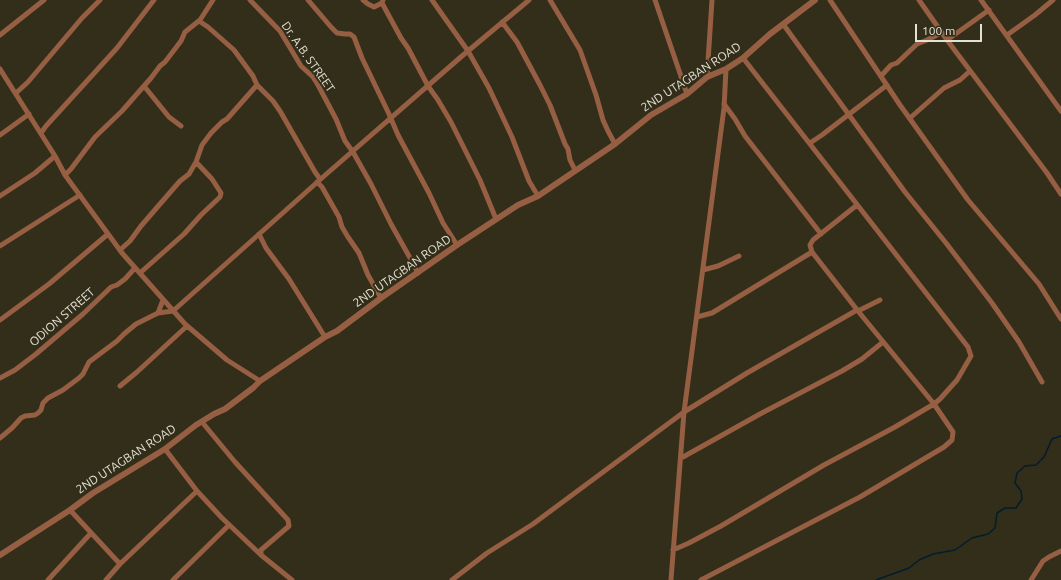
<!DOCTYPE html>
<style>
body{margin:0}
#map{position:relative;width:1061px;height:580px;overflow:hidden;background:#322e19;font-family:Ubuntu,sans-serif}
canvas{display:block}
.scale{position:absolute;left:915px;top:24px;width:67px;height:18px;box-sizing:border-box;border:2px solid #e3e1d4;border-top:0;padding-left:5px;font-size:12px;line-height:14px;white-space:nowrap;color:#e3e1d4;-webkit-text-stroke:3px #322e19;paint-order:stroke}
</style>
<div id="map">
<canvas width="1061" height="580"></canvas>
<div class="scale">100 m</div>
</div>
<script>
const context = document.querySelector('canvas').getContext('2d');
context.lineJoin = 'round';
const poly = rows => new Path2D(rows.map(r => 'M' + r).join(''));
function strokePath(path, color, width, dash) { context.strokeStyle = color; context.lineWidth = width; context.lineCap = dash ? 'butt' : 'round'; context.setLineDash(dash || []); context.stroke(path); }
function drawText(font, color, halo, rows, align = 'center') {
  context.font = font + ' Ubuntu,sans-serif'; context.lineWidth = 4; context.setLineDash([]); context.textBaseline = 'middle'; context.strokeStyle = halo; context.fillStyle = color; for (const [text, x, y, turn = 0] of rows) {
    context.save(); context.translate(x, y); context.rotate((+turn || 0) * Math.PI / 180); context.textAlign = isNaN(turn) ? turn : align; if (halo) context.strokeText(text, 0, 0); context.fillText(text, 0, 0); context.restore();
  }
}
const stream = poly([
 [876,580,909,568,919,560,933,554,955,550,972,538,988,534,995,528,997,513,1005,508,1016,508,1022,499,1021,491,1015,483,1017,473,1025,466,1036,465,1044,457,1052,439,1061,436]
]);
const minor = poly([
 [250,0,280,31,301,66,313,77,318,85,336,119,345,141,353,152,371,184,391,224,414,265,418,273],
 [308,0,331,27,337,33,345,34,350,34,354,37,362,58,389,114,398,135,429,193,443,223,457,245],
 [363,0,368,4,374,7,382,3,383,0],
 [432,0,468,51,489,88,512,137,529,181,538,196],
 [550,0,580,50,596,95,603,120,608,131,615,144],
 [655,0,687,94],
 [830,0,900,105,968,200,1039,284,1061,319],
 [919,0,947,40,1047,173,1061,194],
 [981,0,1061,111],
 [382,3,401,38,408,48,428,86,438,100,451,122,480,180,496,219],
 [199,21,208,27,234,50,253,76,257,85,273,101,280,111,315,172,320,179],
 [502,22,517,42,540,85,550,105,565,144,568,149,570,160,575,170],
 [783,24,905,192,946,243,992,303,1019,342,1042,382],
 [0,35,44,0],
 [1007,35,1035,15,1053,0],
 [947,40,989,10],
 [0,69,55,156,65,175,122,253,185,324,227,360,260,381],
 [881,76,891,65,897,63,917,44,927,40,941,33],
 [707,77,712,0],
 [144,86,169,117,181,126],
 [16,93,28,82,82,18,100,0],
 [724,104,735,119,745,136,821,234],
 [910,118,944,88,960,80,970,71],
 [41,133,46,126,97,70,117,48,154,0],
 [0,135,29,114],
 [810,143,822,135,887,85],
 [65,175,71,169,95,137,122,111,151,78,160,66,165,62,181,41,185,32,200,20,213,0],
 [317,182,322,187,339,217,342,227,348,237,359,253,368,275,381,298],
 [0,196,35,173,55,156],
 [259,234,266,248,289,279,325,337],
 [0,246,80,195],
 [120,250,130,241,141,226,160,204,180,181,189,174,196,162,202,145,211,133,222,122,227,119,257,85],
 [703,270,718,266,739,256],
 [140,273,184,234,201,215,220,197,221,193,212,179,196,162],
 [173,311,323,177,462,56,529,0],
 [858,311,880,300],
 [158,313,163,300],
 [697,317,712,313,812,252],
 [0,320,49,284,108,234],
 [0,378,15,370,36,354,83,314,111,287,117,285,125,279,135,268],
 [120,386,137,372,187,326],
 [202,422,235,462,288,520,289,526,261,550,261,555],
 [0,438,12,428,21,418,25,416,35,415,38,413,41,410,43,403,48,398,63,390,79,378,83,374,89,362,117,341,124,334,136,324,158,313,173,311],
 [165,449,197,491,222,518,261,555,292,580],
 [683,457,760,414,842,371,862,359,883,342],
 [70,510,120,564,106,580],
 [673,550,689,543,721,526,824,465,895,427,934,404,940,399,957,380,971,356,968,347,743,58],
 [120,564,197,491],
 [48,580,91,533],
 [173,580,229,525],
 [452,580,487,553,533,524,684,412,747,373,857,310],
 [671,580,684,412,724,108,726,69],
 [701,580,860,497,944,447,952,440,953,432,934,404,858,311,812,252,810,245,813,240,857,205],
 [1031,580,1043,561,1049,557,1061,551]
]);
const tertiary = poly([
 [0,555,70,510,93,493,165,449,196,425,214,414,225,409,253,388,260,381,325,337,337,331,381,298,457,245,518,205,538,196,615,144,651,115,687,94,707,77,726,69,743,58,770,34,815,0]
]);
const streetNames = [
 ["Dr. A.B. STREET",308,57,55],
 ["2ND UTAGBAN ROAD",691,77,-33],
 ["2ND UTAGBAN ROAD",402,271,-35],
 ["ODION STREET",62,317,-41],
 ["2ND UTAGBAN ROAD",126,459,-33]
];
strokePath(stream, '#021c30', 1.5);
strokePath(minor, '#965e42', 5);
strokePath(tertiary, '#965e42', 6);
drawText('12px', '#e3e1d4', '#322e19', streetNames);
</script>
